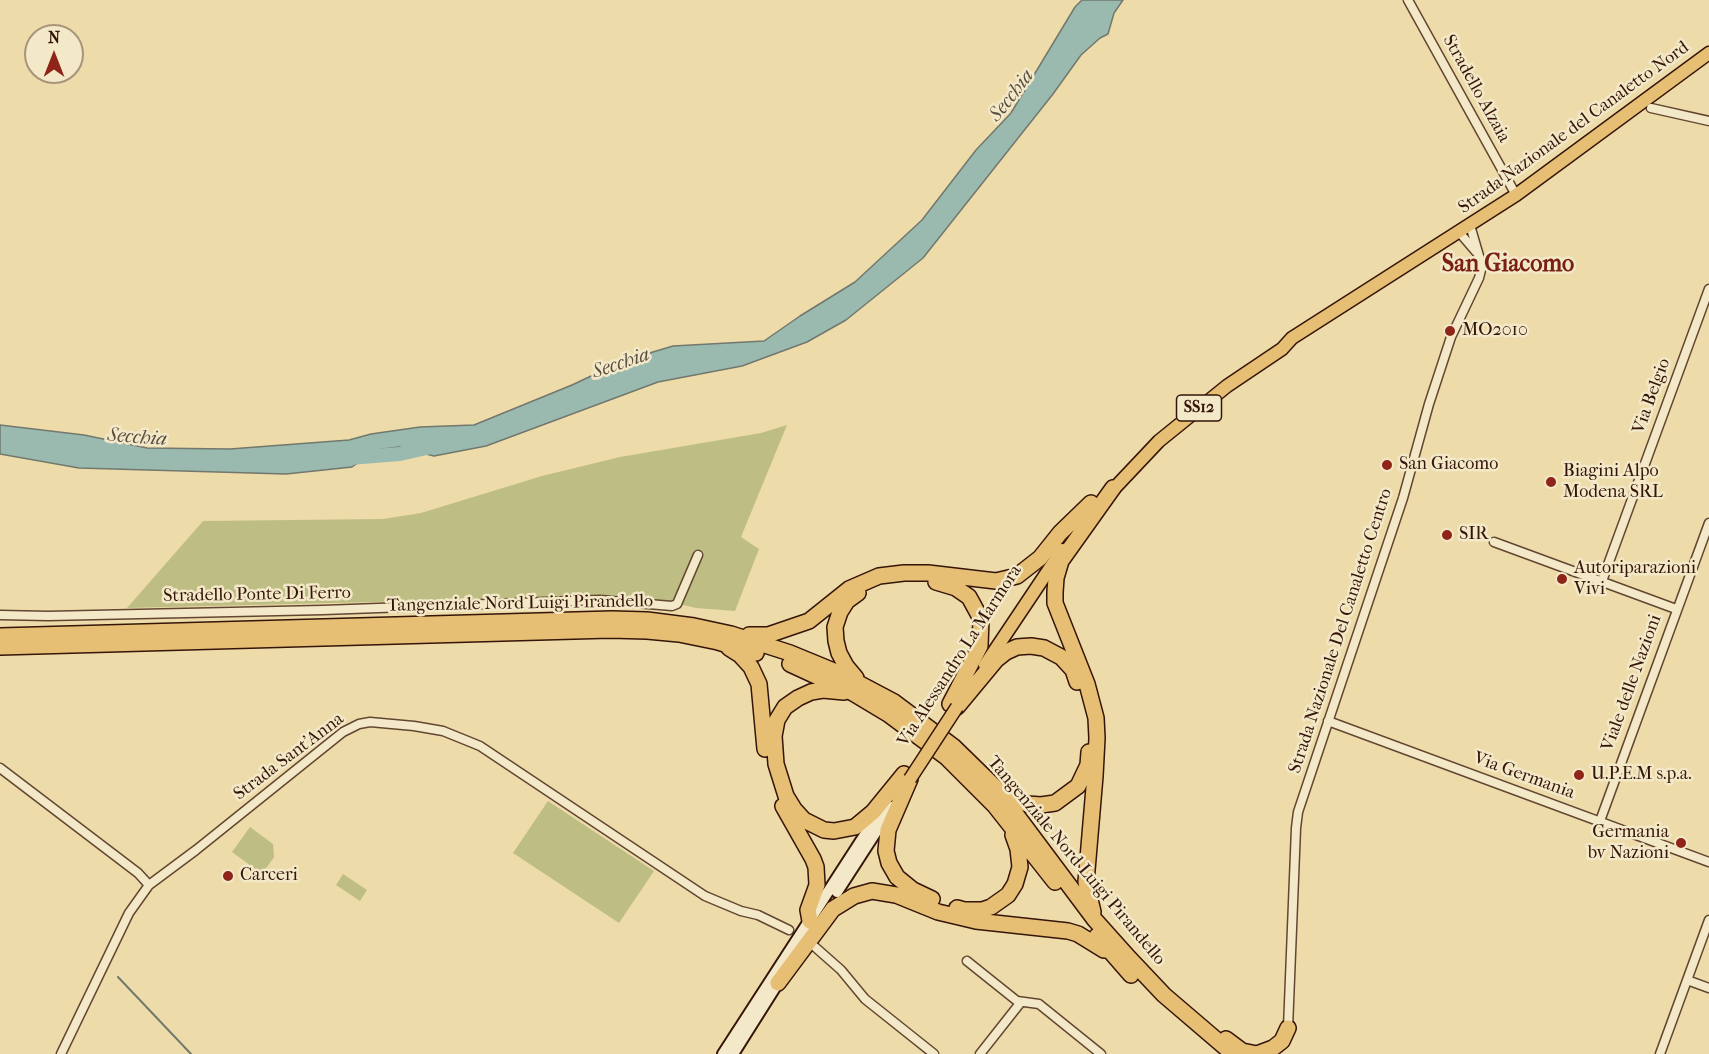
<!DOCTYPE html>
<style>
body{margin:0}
#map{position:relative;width:1709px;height:1054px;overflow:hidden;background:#eddba9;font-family:"IM FELL French Canon",serif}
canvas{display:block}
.north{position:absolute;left:24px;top:24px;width:60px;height:60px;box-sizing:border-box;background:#f3e8c7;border:2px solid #a7947b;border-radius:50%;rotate:0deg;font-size:16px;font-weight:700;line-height:24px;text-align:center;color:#351509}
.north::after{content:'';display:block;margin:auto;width:21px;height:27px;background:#8f2418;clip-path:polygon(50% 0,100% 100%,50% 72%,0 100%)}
</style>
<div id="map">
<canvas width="1709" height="1054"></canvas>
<div class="north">N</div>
</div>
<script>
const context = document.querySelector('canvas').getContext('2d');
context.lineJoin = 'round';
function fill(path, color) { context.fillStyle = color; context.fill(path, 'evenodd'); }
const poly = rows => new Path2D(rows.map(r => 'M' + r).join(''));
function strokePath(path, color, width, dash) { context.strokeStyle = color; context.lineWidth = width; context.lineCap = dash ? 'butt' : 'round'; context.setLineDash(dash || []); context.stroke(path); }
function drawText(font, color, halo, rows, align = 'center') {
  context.font = font + ' "IM FELL French Canon",serif'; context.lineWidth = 5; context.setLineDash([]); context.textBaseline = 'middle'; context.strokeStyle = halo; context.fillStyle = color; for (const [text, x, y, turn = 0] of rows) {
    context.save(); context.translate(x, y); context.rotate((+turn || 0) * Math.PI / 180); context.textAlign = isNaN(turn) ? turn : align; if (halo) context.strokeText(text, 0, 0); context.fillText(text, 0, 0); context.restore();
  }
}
const green = poly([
 [787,425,741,537,759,549,735,611,696,608,666,601,625,596,596,595,538,598,127,608,203,521,383,519,421,513,542,476,620,457,761,433],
 [548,801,654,871,619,923,513,853],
 [250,827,273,844,274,857,262,874,232,852],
 [343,874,367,890,360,901,336,885]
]);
const water = poly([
 [1082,0,1123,0,1114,13,1108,34,1100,38,1081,55,1053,94,923,258,846,320,807,342,742,366,658,382,486,446,434,456,399,447,376,450,352,467,286,474,79,468,0,454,0,425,84,435,147,448,230,449,349,440,371,434,420,427,474,425,572,385,623,361,673,346,764,341,800,316,855,282,922,220,976,150,1011,113,1075,7,1082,0]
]);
const stream = poly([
 [118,977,191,1054]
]);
const river = poly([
 [349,458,400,454,431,447]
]);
const street = poly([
 [1408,0,1516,195],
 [1651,108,1709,121],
 [1459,232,1477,253],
 [1494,542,1676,609],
 [1602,581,1709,289],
 [0,615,48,616,323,610,600,600,672,606,677,604,698,555],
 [1328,721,1709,862],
 [0,768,138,873,149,885],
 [1600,821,1709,523],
 [815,947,841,970,865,999,934,1054],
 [967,961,1017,1001,1039,1004,1101,1054],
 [1687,980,1709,988],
 [1288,1028,1296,828,1298,812,1403,498,1429,404,1451,337,1479,278,1482,266,1470,225],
 [61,1054,129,913,149,885,196,850,343,732,359,724,370,722,414,726,443,731,480,746,705,896,741,911,758,915,789,930],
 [980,1054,1021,1002],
 [1660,1054,1709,920]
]);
const secondary = poly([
 [837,892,892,807],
 [723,1054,881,810],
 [733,1054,779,981]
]);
const primary = poly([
 [1108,495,1159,441,1227,386,1282,349,1292,338,1516,195,1709,53],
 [985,665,1062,550]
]);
const highway = poly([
 [936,582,956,588,969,597,981,619,980,646,950,704],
 [749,635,768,635,809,621,849,589,879,576,904,573,928,573,996,581,1017,576,1040,558,1060,533,1091,503],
 [0,636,612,619,647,620,694,626,731,634,790,653,841,674,894,702,954,747,997,789,1095,920,1129,958,1164,995,1233,1054],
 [0,647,610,630,647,631,679,634,718,642,756,653],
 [729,648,740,655,751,667,759,684,765,749],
 [790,664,853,693,888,714,946,757,995,806,1055,882],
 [856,678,846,666,839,653,836,641,835,627,840,612,847,601,858,593],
 [844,692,823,690,811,692,798,698,785,707,777,720,774,736,776,764,786,796,794,809,804,820,824,830,834,831,855,827,873,812,904,774],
 [957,707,996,660,1006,652,1017,647,1031,646,1044,648,1061,657,1073,670,1077,682],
 [910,779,888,830,886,851,889,863,897,877,913,890,932,899],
 [1003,792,1027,804,1041,805,1055,803,1078,786,1088,765,1089,752],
 [783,806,813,859,816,867,817,885,808,910,810,921],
 [957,908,964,910,982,910,991,907,1008,895,1015,884,1020,867,1018,849,1013,835],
 [1093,912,1086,882,1095,776,1097,738,1096,718,1087,684,1055,603,1055,592,1056,578,1061,561,1113,488],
 [1097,936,1131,975],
 [778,983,833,909,854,896,872,891,896,895,938,912,976,921,1068,931,1078,934,1104,950],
 [1226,1039,1242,1051,1257,1054,1273,1048,1282,1041,1288,1028]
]);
const primaryBridge = poly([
 [910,779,957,707]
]);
const markers = [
 [1450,331,6,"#8f2418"],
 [1387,465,6,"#8f2418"],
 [1551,482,6,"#8f2418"],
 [1447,535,6,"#8f2418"],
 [1562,579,6,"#8f2418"],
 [1579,775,6,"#8f2418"],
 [1681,843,6,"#8f2418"],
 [228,876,6,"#8f2418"]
];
const shields = [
 [1199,408,45]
];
const shieldNames = [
 ["SS12",1199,408]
];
const streetNames = [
 ["Stradello Alzaia",1476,89,61],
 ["Strada Nazionale del Canaletto Nord",1574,128,-36],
 ["Via Belgio",1652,396,-70],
 ["Stradello Ponte Di Ferro",257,595,-1],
 ["Tangenziale Nord Luigi Pirandello",520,604,-1],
 ["Strada Nazionale Del Canaletto Centro",1341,631,-72],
 ["Via Alessandro La Marmora",960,656,-57],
 ["Viale delle Nazioni",1632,683,-70],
 ["Strada Sant'Anna",289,757,-37],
 ["Via Germania",1524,776,20],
 ["Tangenziale Nord Luigi Pirandello",1076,861,50]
];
const poiNames = [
 ["MO2010",1462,331],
 ["San Giacomo",1399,465],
 ["Biagini Alpo",1563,472],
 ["Modena SRL",1563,493],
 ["SIR",1459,535],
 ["Autoriparazioni",1574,569],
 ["Vivi",1574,590],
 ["U.P.E.M s.p.a.",1591,775],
 ["Germania",1669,833,"right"],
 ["bv Nazioni",1669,854,"right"],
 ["Carceri",240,876]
];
const waterNames = [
 ["Secchia",1012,96,-52],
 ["Secchia",621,364,-19],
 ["Secchia",137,438,4]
];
const districtNames = [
 ["San Giacomo",1508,265]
];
fill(green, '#bebe84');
fill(water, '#9abab0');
strokePath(water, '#72786d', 1.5);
strokePath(stream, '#72786d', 2);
strokePath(river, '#9abab0', 14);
strokePath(street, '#634631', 11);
strokePath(secondary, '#351509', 14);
strokePath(primary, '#351509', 15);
strokePath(highway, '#351509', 18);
strokePath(street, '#f3e8c7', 8);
strokePath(secondary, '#f3e8c7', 10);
strokePath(primary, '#e6be74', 12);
strokePath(highway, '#e6be74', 15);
strokePath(primaryBridge, '#351509', 15, []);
strokePath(primaryBridge, '#e6be74', 12);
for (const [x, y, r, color] of markers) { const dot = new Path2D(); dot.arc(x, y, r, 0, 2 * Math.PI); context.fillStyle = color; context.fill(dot); strokePath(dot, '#f3e8c7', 2); }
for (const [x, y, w] of shields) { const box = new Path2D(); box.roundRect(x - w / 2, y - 13, w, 26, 4.5); context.fillStyle = '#f3e8c7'; context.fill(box); strokePath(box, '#351509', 1.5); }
drawText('bold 16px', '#351509', null, shieldNames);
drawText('18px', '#351509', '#f3e8c7', streetNames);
drawText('18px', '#351509', '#f3e8c7', poiNames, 'left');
drawText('italic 20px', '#584f43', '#f3e8c7', waterNames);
drawText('bold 24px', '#7a1f14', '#f3e8c7', districtNames);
</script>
